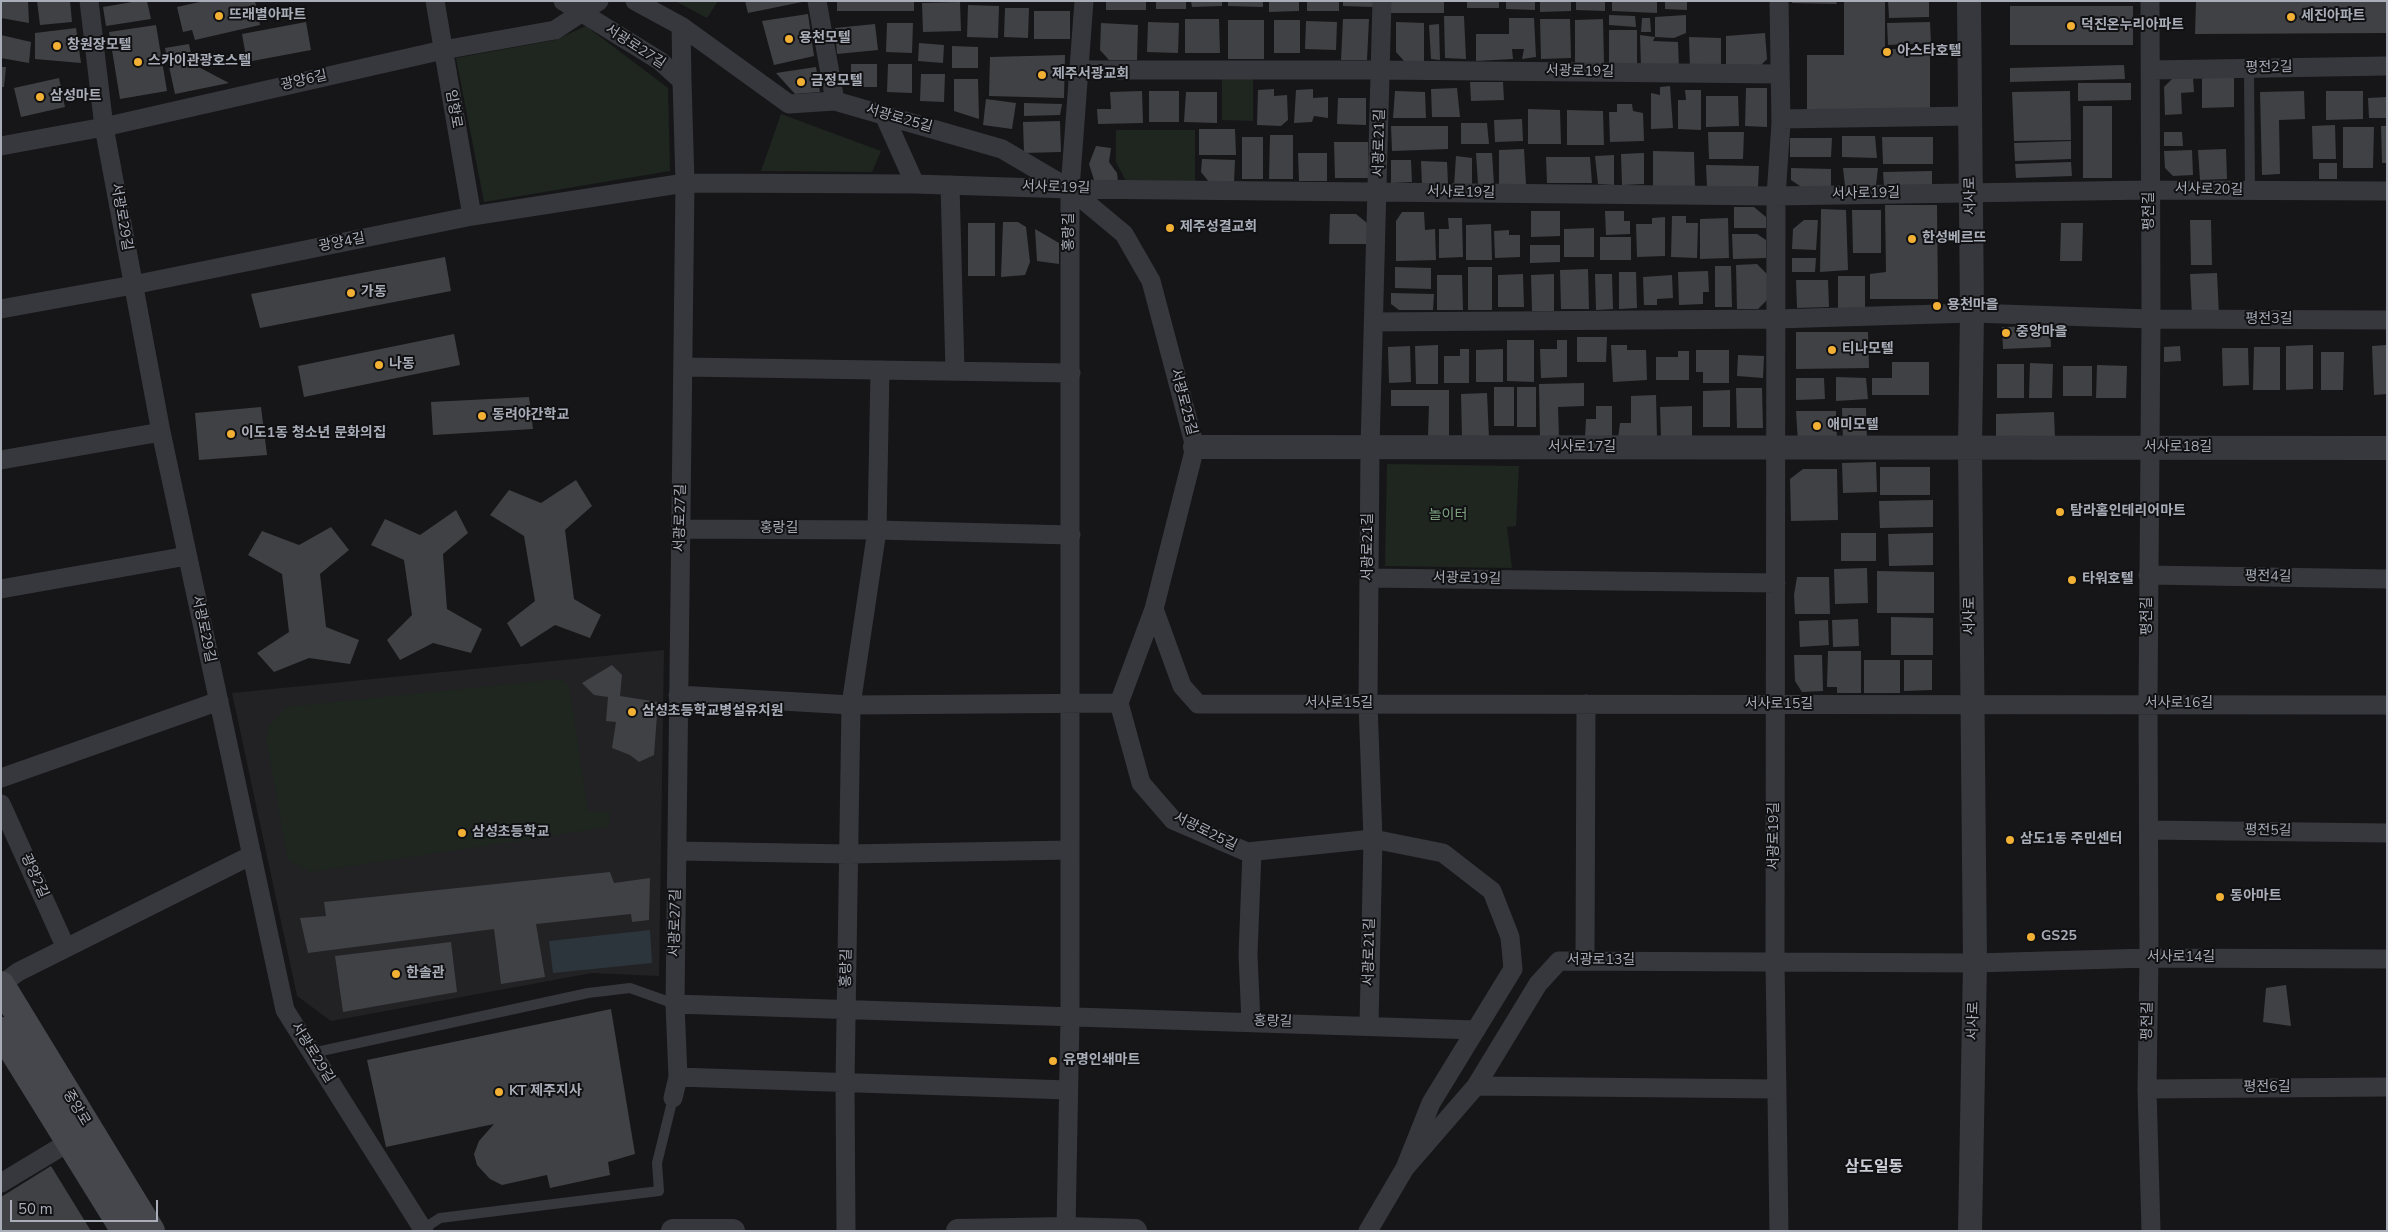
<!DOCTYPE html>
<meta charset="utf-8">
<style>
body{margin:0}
#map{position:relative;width:2388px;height:1232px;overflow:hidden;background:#161618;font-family:"Nunito Sans",sans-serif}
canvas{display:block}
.frame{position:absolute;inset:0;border:2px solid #a8adb8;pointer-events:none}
.scale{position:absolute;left:10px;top:1200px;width:148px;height:22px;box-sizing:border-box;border:2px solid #a8adb8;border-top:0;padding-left:6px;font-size:15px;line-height:18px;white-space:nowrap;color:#a8adb8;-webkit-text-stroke:4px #111113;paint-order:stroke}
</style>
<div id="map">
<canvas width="2388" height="1232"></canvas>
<div class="frame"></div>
<div class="scale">50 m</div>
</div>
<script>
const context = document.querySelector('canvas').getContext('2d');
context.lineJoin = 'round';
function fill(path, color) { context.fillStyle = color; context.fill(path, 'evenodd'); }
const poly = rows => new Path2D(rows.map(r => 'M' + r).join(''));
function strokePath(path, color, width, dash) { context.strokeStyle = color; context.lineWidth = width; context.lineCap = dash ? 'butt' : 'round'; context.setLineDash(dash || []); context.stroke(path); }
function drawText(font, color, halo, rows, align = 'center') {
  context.font = font + ' "Nunito Sans","Noto Sans KR",sans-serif'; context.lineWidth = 4; context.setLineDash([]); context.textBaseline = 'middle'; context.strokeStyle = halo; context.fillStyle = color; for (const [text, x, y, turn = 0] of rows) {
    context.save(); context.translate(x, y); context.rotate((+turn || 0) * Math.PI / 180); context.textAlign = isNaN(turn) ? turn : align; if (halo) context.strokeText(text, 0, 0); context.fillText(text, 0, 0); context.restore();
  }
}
const built = poly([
 [664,650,659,976,592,973,331,1021,297,996,232,693]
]);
const green = poly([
 [675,1,718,1,707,18],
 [586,26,668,88,670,171,484,202,456,58,555,40],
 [1222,79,1253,79,1253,121,1222,120],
 [781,114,881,151,872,172,761,171],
 [1116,130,1195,130,1195,181,1126,181,1116,162],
 [1387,464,1519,466,1516,526,1507,527,1512,568,1385,566],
 [559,679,569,685,588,811,610,812,609,827,311,872,288,861,266,737,269,726,286,707]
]);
const water = poly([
 [650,930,652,963,553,973,549,941]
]);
const building = poly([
 [1,1,28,1,29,23,1,18],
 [37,1,70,1,72,22,40,25],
 [138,1,147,1,151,19,106,26,103,7],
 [204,1,255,1,260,25,195,40,192,30,183,32,177,7],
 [745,1,802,1,802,2,748,13],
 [837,1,914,1,914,11,837,11],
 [1106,1,1146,1,1146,10,1106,10],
 [1156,1,1186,1,1186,9,1156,9],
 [1191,1,1222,1,1222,6,1192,7],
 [1228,1,1263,1,1263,7,1228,6],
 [1269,1,1299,1,1299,11,1269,12],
 [1307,1,1339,1,1339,11,1307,11],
 [1343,1,1373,1,1373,7,1343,6],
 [1390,1,1444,1,1444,13,1390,13],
 [1467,1,1499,1,1499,8,1467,8],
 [1506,1,1535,1,1535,10,1506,9],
 [1540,1,1571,1,1571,11,1540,12],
 [1576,1,1605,1,1605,11,1576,10],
 [1612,1,1657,1,1657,13,1612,11],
 [1665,1,1687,1,1687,10,1665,9],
 [1792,1,1836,1,1837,4,1792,3],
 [1844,1,1885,1,1885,49,1930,49,1930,109,1807,109,1807,55,1844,55],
 [1888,1,1929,1,1929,17,1889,18],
 [2196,1,2387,1,2387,33,2195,34],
 [960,2,961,31,923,32,922,3],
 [968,5,999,6,998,38,967,37],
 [2010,6,2133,6,2133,45,2010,45],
 [1005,8,1029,8,1028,38,1004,37],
 [1034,11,1070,11,1070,39,1034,39],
 [808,14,814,56,774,65,762,21],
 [1609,15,1635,16,1636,27,1609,25],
 [1686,15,1686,33,1674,38,1655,37,1655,17],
 [1444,16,1464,16,1466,59,1445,58],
 [1509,18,1534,18,1536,57,1522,59,1524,49,1512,49,1513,59,1476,61,1476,34,1509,34],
 [1642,18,1650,18,1651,32,1641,32],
 [1185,19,1219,19,1220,53,1185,53],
 [1343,19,1369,19,1367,60,1341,60],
 [1540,19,1570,19,1571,58,1541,59],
 [1603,19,1604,63,1575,63,1575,20],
 [1228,20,1264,20,1264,59,1228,59],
 [1274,20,1300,20,1300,53,1274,53],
 [1306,21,1337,22,1336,50,1305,49],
 [306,22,311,50,247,62,242,34],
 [1148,22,1179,23,1178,53,1147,52],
 [1396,22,1424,23,1424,64,1405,62,1396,52],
 [1930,22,1931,43,1888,45,1887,23],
 [887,23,913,23,912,53,886,52],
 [1101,23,1138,25,1137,60,1109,60,1100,50],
 [875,24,878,50,837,54,835,28],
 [1439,24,1440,60,1431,59,1429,25],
 [156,25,167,91,120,99,109,32],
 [76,28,81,63,35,59,35,33],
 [1609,30,1637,30,1637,65,1609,65],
 [1765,33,1767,59,1757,69,1726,69,1726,36],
 [1,35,31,42,29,63,1,58],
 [1640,35,1655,37,1653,41,1678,42,1679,68,1641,67],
 [1689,37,1721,38,1721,68,1690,68],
 [919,43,944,45,943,63,918,61],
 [189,44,193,64,229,83,175,94,165,48],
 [952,46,978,47,978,68,952,68],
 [1065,55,1064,98,989,96,990,57],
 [851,64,877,64,877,87,851,87],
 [888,64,912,64,912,93,887,92],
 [2124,65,2125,79,2010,82,2010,68],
 [1,67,6,67,4,87,1,87],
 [816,67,820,92,795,94,776,73],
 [921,74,945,74,944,102,920,101],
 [2202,76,2234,76,2234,107,2202,108],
 [59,78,65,107,21,117,14,88],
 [2193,78,2194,92,2181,93,2182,114,2165,115,2164,87,2172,79],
 [954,79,978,79,979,119,954,111],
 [1470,82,1503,82,1504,100,1471,101],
 [2078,83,2131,83,2131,100,2078,101],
 [1670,86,1673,128,1651,129,1651,93,1660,95,1660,87],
 [1457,88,1460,117,1432,117,1431,89],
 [1746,88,1767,88,1767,127,1745,126],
 [1274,89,1274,96,1287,95,1288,120,1281,126,1257,125,1258,90],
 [1313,89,1313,98,1328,97,1328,118,1314,116,1312,122,1294,123,1296,90],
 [1685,90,1701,90,1701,130,1678,129,1678,100,1686,100],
 [1142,91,1143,123,1098,124,1097,109,1111,109,1110,92],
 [1149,91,1179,91,1179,122,1149,122],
 [1395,91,1425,92,1426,118,1393,118],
 [2070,91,2071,140,2014,141,2012,92],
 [2304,91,2305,119,2279,120,2280,174,2262,175,2260,92],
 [2326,91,2363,91,2363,119,2326,120],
 [1186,92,1217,92,1217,123,1184,122],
 [1706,96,1738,96,1739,126,1706,127],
 [2387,97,2387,118,2369,118,2368,98],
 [1338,98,1366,98,1366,125,1337,124],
 [986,99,1016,103,1012,129,983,125],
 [1024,103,1062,104,1060,115,1024,116],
 [1617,104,1632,104,1633,111,1643,113,1644,141,1610,142,1609,112,1617,112],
 [2083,106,2112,106,2112,178,2083,178],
 [1528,109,1560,110,1561,144,1528,144],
 [1567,110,1603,111,1604,145,1567,145],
 [1522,119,1523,141,1495,142,1494,120],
 [1060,121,1061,152,1024,153,1023,122],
 [1461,123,1487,123,1489,144,1461,144],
 [2335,125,2336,159,2313,159,2312,126],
 [1391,126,1448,126,1448,149,1392,151],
 [2381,126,2387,126,2387,163,2382,163],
 [2343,127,2374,127,2373,168,2343,168],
 [1199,129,1235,129,1236,155,1199,155],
 [1708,132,1744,132,1743,159,1709,159],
 [2164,132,2182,132,2183,146,2164,146],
 [1270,135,1293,135,1293,179,1269,179],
 [1842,136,1875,136,1877,158,1842,157],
 [1242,137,1263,137,1263,179,1242,179],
 [1882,137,1933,137,1933,164,1883,164],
 [1790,138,1832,138,1831,157,1790,157],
 [2071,141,2071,159,2015,161,2014,143],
 [1334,142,1368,142,1368,178,1335,178],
 [1096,146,1111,148,1109,162,1117,173,1118,182,1095,183,1089,164],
 [1524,149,1526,184,1499,185,1499,150],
 [2226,149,2227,179,2200,180,2198,150],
 [2192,150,2193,175,2173,176,2165,168,2164,151],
 [1653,151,1694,152,1695,188,1653,187],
 [1298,153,1327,153,1327,181,1299,181],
 [1476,153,1492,153,1494,185,1478,184],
 [1644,153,1644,184,1622,185,1621,154],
 [1614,155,1614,185,1598,184,1595,156],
 [1456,156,1472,158,1472,185,1454,186],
 [1546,157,1590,157,1592,183,1547,183],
 [1202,159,1235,160,1234,183,1209,182,1201,172],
 [1391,160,1411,160,1412,182,1391,183],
 [1421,161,1447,162,1448,183,1422,186],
 [2071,162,2072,176,2016,178,2015,164],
 [2319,163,2337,163,2337,179,2319,179],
 [1706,165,1759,166,1758,187,1707,187],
 [1791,168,1831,169,1831,187,1803,188,1791,180],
 [1843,168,1878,168,1876,185,1845,186],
 [1932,171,1932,185,1884,186,1883,172],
 [1885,205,1937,205,1938,299,1870,299,1870,274,1886,272],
 [1734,207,1754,207,1766,217,1766,228,1734,228],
 [1821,209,1846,210,1848,270,1820,272],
 [1852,210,1881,210,1881,253,1853,253],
 [1531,211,1560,211,1560,236,1531,237],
 [1605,211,1624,211,1624,221,1630,221,1630,234,1606,235],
 [1402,212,1424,212,1425,230,1435,229,1436,260,1396,261,1396,221],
 [1330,214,1356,214,1367,223,1367,244,1329,244],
 [1672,216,1686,216,1686,223,1698,223,1697,258,1671,257],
 [1665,217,1665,256,1637,257,1636,224,1652,224,1652,218],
 [1448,218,1462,218,1463,257,1439,258,1439,229,1449,229],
 [1728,218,1729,258,1700,259,1700,219],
 [1804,220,1818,220,1816,250,1792,249,1793,229],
 [2190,220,2211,220,2212,265,2191,265],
 [1003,222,1018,222,1026,227,1030,262,1025,275,1001,277],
 [968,223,995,223,995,276,968,276],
 [2061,223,2083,223,2082,261,2060,261],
 [1491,224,1492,260,1466,260,1466,225],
 [1594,228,1594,257,1564,257,1564,229],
 [1035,229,1059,243,1059,264,1037,261],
 [1509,230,1509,235,1520,235,1520,257,1495,258,1494,231],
 [1732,234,1757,234,1766,240,1766,258,1733,259],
 [1600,237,1631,237,1631,260,1600,260],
 [1530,245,1560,245,1560,262,1530,263],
 [445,257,451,291,260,328,251,294],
 [1792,258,1816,258,1815,272,1792,272],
 [1757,264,1767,274,1767,300,1758,309,1737,309,1736,265],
 [1715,266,1731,266,1732,307,1715,307],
 [1395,267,1431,268,1431,289,1395,288],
 [1468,267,1492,267,1492,310,1468,310],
 [1588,269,1589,309,1561,309,1560,270],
 [1708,271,1709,292,1703,292,1703,304,1679,305,1678,272],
 [1619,272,1636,272,1637,308,1619,309],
 [2217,273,2219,315,2192,316,2190,274],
 [1523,274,1524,307,1498,307,1498,275],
 [1554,274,1554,311,1532,311,1531,275],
 [1595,274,1612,274,1613,309,1596,310],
 [1437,275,1462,275,1463,310,1437,310],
 [1672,275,1673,298,1657,299,1657,305,1644,305,1643,277],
 [1838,276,1865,276,1865,308,1838,309],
 [1796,280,1828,280,1829,307,1797,308],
 [1391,293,1434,294,1433,310,1399,310,1391,304],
 [2050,326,2051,347,2003,349,2002,327],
 [1796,332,1868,332,1869,368,1796,369],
 [454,334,460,365,304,397,298,366],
 [1577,337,1607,337,1606,362,1577,362],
 [1507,340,1534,340,1534,382,1507,381],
 [1557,340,1567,340,1567,377,1541,378,1540,349,1557,349],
 [1438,345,1438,384,1416,384,1415,346],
 [1611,345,1627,345,1627,350,1646,350,1647,380,1613,382],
 [2313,345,2313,389,2286,390,2286,346],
 [2387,345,2387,394,2374,395,2372,346],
 [1410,346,1411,382,1389,383,1388,347],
 [2180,346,2181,361,2164,362,2164,347],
 [2254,347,2280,347,2280,390,2253,390],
 [2222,348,2248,348,2249,385,2223,386],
 [1460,349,1469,349,1469,383,1444,383,1444,356,1460,356],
 [1503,349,1503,382,1476,382,1476,350],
 [1696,350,1729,350,1729,383,1703,383,1703,372,1696,372],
 [1678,351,1689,351,1689,380,1656,380,1656,357,1678,357],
 [2321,352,2344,352,2343,390,2321,390],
 [1738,355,1764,356,1763,378,1737,376],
 [1892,362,1929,362,1929,395,1872,395,1872,378,1892,378],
 [2030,363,2053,364,2052,398,2029,398],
 [1997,364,2024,364,2024,398,1997,398],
 [2097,365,2127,366,2126,398,2096,398],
 [2063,366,2092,366,2092,396,2063,396],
 [1836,377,1866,378,1868,399,1836,401],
 [1796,378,1824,378,1825,399,1796,400],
 [1584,383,1584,406,1558,407,1559,438,1540,439,1539,384],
 [1494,387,1514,387,1514,426,1494,426],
 [1517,387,1536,387,1536,427,1517,427],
 [1736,388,1762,388,1763,428,1737,428],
 [1391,390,1449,390,1449,436,1428,436,1429,406,1391,406],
 [1730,390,1730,427,1703,427,1703,391],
 [1487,393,1489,439,1462,439,1461,394],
 [1656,395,1657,437,1618,438,1620,423,1631,423,1631,396],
 [529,397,533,429,433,435,431,402],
 [1596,406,1612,406,1612,439,1585,438,1586,419,1596,419],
 [1692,406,1692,436,1661,436,1660,407],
 [261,407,267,455,199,460,195,413],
 [1842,408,1866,408,1867,441,1843,441],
 [1796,411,1836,411,1837,441,1798,442],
 [2054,412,2055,439,1996,441,1996,414],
 [1876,462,1877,492,1843,493,1842,463],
 [1880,467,1930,467,1930,495,1880,495],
 [1803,469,1837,469,1838,520,1791,521,1790,479],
 [576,480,592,506,565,530,574,599,601,615,590,638,555,625,521,647,507,623,535,601,524,536,490,515,509,490,541,503],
 [1933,500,1933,527,1880,528,1879,501],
 [456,510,468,533,443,554,447,609,482,629,471,653,433,643,400,660,387,640,412,615,404,560,371,545,385,519,420,535],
 [331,527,349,550,320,574,326,627,359,640,350,664,309,658,274,672,257,653,289,632,282,574,248,555,262,531,299,545],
 [1841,533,1876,533,1876,561,1841,561],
 [1933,533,1933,565,1889,566,1888,534],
 [1867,568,1868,603,1835,604,1834,569],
 [1877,571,1934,572,1934,613,1877,613],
 [1797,577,1829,577,1830,614,1795,614,1794,595],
 [1891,617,1933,618,1933,655,1891,655],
 [1858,619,1859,646,1833,647,1832,620],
 [1828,620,1829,645,1800,647,1799,621],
 [1828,651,1861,651,1861,693,1837,693,1837,687,1827,687],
 [1794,655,1822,655,1823,691,1802,692,1795,681],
 [1864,660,1900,660,1900,693,1864,693],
 [1904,660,1932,660,1932,690,1904,691],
 [612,665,622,675,620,696,658,702,654,755,639,762,630,755,612,748,616,722,606,721,608,697,594,695,582,683],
 [610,872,614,883,650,878,649,920,632,922,631,914,536,924,545,977,501,984,494,929,308,953,300,918,326,916,324,902],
 [451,942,457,992,343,1012,335,956],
 [2286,985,2291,1026,2263,1022,2266,988],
 [611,1009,635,1154,608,1162,610,1175,550,1188,547,1175,502,1185,490,1179,477,1165,474,1154,479,1141,494,1124,386,1147,367,1060],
 [51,1166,91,1231,1,1231,1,1197]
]);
const service = poly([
 [2249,68,2250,191],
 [312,1053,588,993,630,988,675,1004],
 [423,1229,440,1218,659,1191,657,1163,673,1098]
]);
const minor = poly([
 [89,1,104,127,161,432,285,1010,424,1231],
 [435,1,472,216],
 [563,1,660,61,682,81,685,183,675,1004,678,1077,673,1098],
 [635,1,681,26,789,104,835,101,1002,149,1070,189,1124,234,1151,281,1195,447,1154,609,1119,703,1141,783,1173,820,1247,852,1373,839,1443,853,1492,891,1510,937,1513,969,1431,1103,1405,1168],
 [817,1,835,101],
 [1779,1,1781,123,1776,196,1775,962,1779,1231],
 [2150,1,2151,319,2148,703,2149,958,2147,1089,2151,1231],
 [681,26,682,81],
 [1079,70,1381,70,1779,74],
 [2151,70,2387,66],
 [884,115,915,184],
 [1781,119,1970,116],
 [1,146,104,127,443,50,555,30,599,1],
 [950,185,955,371],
 [1,309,133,285,472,216,685,183,915,184,1070,189,1776,196,2150,190,2387,191],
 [1374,322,1776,319,1972,313,2151,319,2387,320],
 [683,367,1071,373],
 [1,460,161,432],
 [680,529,877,530,1071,535],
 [2148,575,2387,579],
 [1369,578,1776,583],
 [1,589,187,556],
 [1154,609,1182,686,1198,704,2387,705],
 [678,695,851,705,1119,703],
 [1,778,219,701],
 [1,804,66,948],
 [2149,830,2387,833],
 [677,851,849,854,1070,850],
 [1585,961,1586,704],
 [1,985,18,972,252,855],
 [675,1004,1476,1030],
 [1251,1022,1248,955,1252,852],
 [1369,1025,1373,839,1368,704,1370,447,1382,1],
 [678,1077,1068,1090],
 [1476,1086,1777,1089],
 [2147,1089,2387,1087],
 [1,1183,69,1142],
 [1066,1229,1070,1017,1070,189,1084,1],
 [846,1231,845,1083,851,705,877,530,880,370],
 [1368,1231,1405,1168,1476,1086,1538,984,1559,961,1975,963,2149,958,2387,959]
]);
const tertiary = poly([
 [1969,1,1972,313,1970,447,1975,963,1970,1231],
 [1195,447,2387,448],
 [673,1231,733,1231],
 [958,1231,1066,1229,1135,1231]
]);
const secondary = poly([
 [1,985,151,1231],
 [1,1031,125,1231]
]);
const markers = [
 [219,16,5,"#f2b134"],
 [2291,17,5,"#f2b134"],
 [2071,26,5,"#f2b134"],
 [789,39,5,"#f2b134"],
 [57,46,5,"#f2b134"],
 [1887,52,5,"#f2b134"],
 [138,62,5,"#f2b134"],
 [1042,75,5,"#f2b134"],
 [801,82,5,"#f2b134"],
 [40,97,5,"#f2b134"],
 [1170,228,5,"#f2b134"],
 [1912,239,5,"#f2b134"],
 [351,293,5,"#f2b134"],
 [1937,306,5,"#f2b134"],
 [2006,333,5,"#f2b134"],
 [1832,350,5,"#f2b134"],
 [379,365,5,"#f2b134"],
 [482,416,5,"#f2b134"],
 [1817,426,5,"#f2b134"],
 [231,434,5,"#f2b134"],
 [2060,512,5,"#f2b134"],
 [2072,580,5,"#f2b134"],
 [632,712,5,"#f2b134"],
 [462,833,5,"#f2b134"],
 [2010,840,5,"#f2b134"],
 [2220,897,5,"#f2b134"],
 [2031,937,5,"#f2b134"],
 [396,974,5,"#f2b134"],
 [1053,1061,5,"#f2b134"],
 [499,1092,5,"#f2b134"]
];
const poiNames = [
 ["뜨래별아파트",229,16],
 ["세진아파트",2301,17],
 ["덕진온누리아파트",2081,26],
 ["용천모텔",799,39],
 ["창원장모텔",67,46],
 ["아스타호텔",1897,52],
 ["스카이관광호스텔",148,62],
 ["제주서광교회",1052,75],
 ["금정모텔",811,82],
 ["삼성마트",50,97],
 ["제주성결교회",1180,228],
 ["한성베르뜨",1922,239],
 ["가동",361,293],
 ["용천마을",1947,306],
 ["중앙마을",2016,333],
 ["티나모텔",1842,350],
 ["나동",389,365],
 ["동려야간학교",492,416],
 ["애미모텔",1827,426],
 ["이도1동 청소년 문화의집",241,434],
 ["탐라홈인테리어마트",2070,512],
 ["타워호텔",2082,580],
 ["삼성초등학교병설유치원",642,712],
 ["삼성초등학교",472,833],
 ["삼도1동 주민센터",2020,840],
 ["동아마트",2230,897],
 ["GS25",2041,937],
 ["한솔관",406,974],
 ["유명인쇄마트",1063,1061],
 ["KT 제주지사",509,1092]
];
const streetNames = [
 ["서광로27길",635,47,33],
 ["평전2길",2269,68,-1],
 ["서광로19길",1580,72,1],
 ["광양6길",304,81,-13],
 ["임항로",453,109,80],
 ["서광로25길",899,119,16],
 ["서광로21길",1380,143,-89],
 ["서사로19길",1056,188,2],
 ["서사로20길",2209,190,1],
 ["서사로19길",1461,193,1],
 ["서사로19길",1866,194,-1],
 ["서사로",1971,196,-91],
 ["평전길",2150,211,-90],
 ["서광로29길",121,217,80],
 ["홍랑길",1070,232,-90],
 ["광양4길",342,243,-11],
 ["평전3길",2269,320],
 ["서광로25길",1183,402,75],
 ["서사로17길",1582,448],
 ["서사로18길",2178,448],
 ["서광로27길",681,518,-89],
 ["홍랑길",779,529],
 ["서광로21길",1369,547,-90],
 ["평전4길",2268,577,1],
 ["서광로19길",1467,579,1],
 ["서사로",1971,616,-90],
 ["평전길",2148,616,-90],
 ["서광로29길",203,629,78],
 ["서사로15길",1339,704],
 ["서사로16길",2179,704],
 ["서사로15길",1779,705],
 ["평전5길",2268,831,1],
 ["서광로25길",1205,832,26],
 ["서광로19길",1775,836,-90],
 ["광양2길",34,876,66],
 ["서광로27길",676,923,-89],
 ["서광로21길",1370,952,-89],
 ["서사로14길",2181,958],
 ["서광로13길",1601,961],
 ["홍랑길",847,968,-89],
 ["서사로",1974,1021,-89],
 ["평전길",2148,1021,-89],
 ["홍랑길",1273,1022,2],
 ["서광로29길",312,1053,58],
 ["평전6길",2267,1088],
 ["중앙로",76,1108,59]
];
const parkNames = [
 ["놀이터",1448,516]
];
const quarterNames = [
 ["삼도일동",1874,1168]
];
fill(built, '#222225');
fill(green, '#1e261f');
fill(water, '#2c353c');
fill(building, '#404145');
strokePath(service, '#37383d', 10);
strokePath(minor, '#37383d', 19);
strokePath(tertiary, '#37383d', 24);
strokePath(secondary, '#45474d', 28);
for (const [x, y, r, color] of markers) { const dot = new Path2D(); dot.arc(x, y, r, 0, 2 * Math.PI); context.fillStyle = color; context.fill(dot); strokePath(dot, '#111113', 2); }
drawText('bold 14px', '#a8adb8', '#111113', poiNames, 'left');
drawText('14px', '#a8adb8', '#111113', streetNames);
drawText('14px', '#7fa381', '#111113', parkNames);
drawText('bold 16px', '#c9ccd4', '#111113', quarterNames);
</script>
